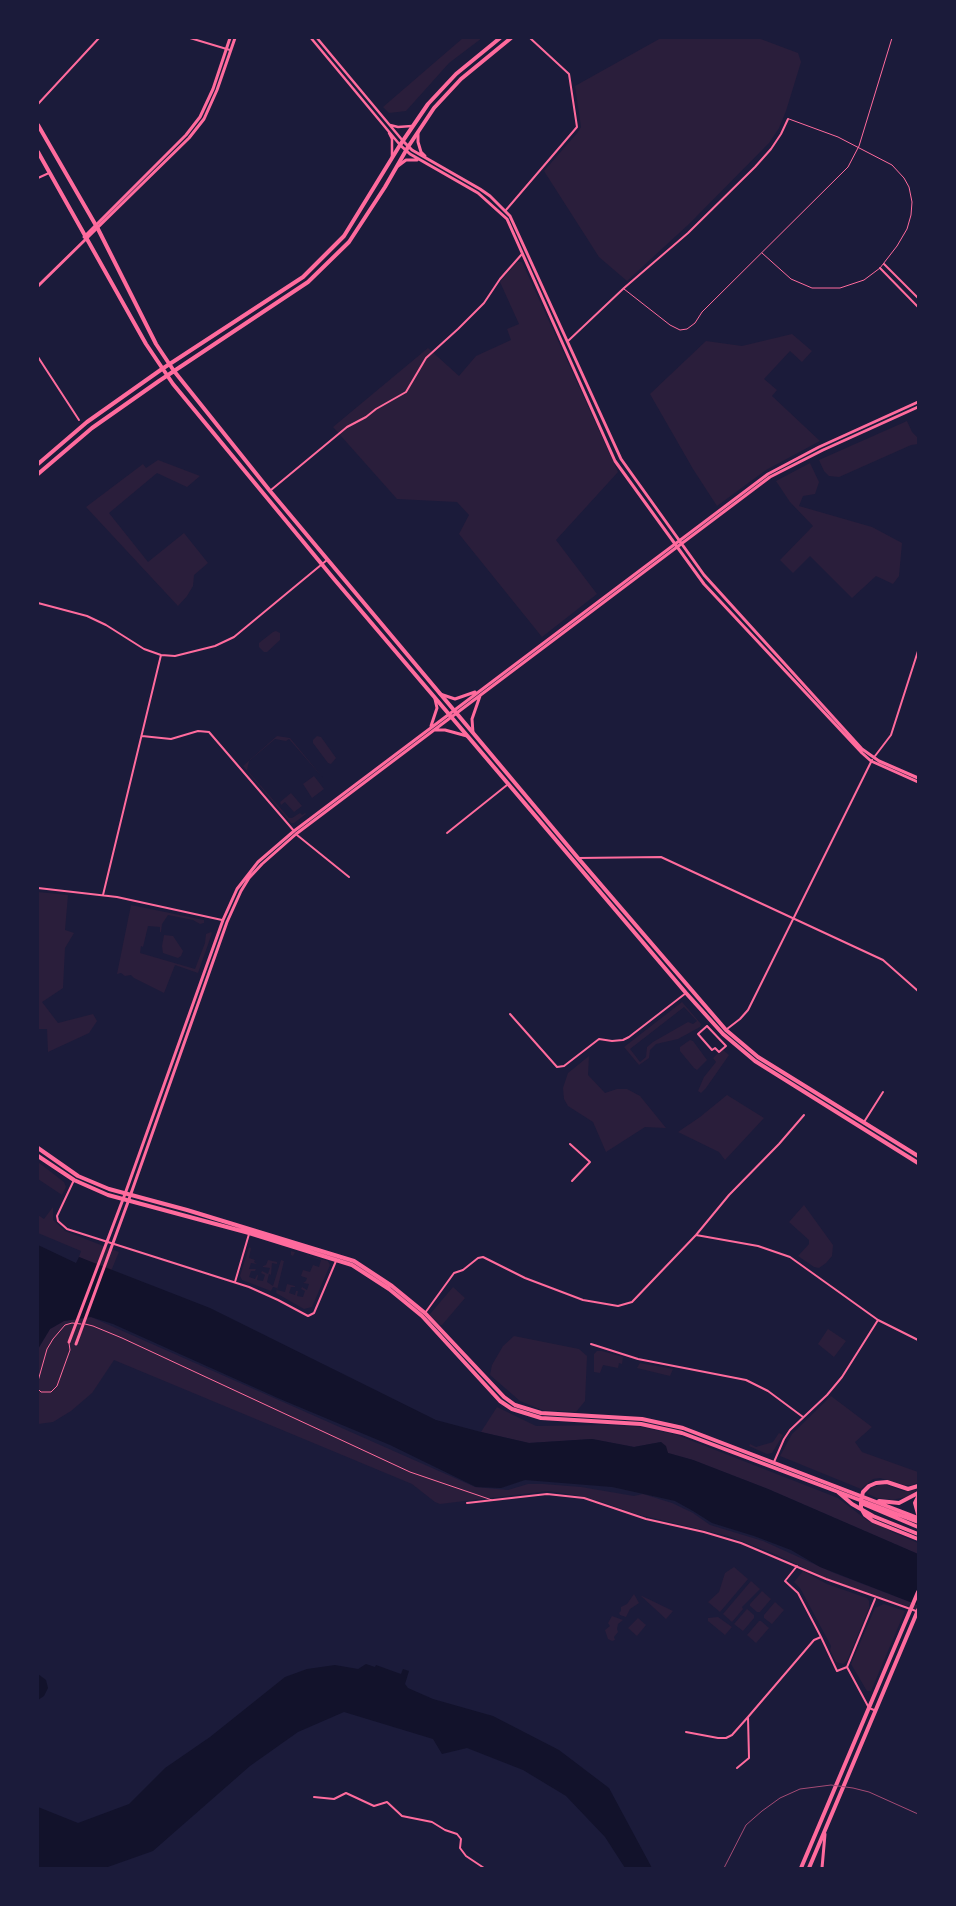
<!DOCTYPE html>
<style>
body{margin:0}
#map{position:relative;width:956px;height:1906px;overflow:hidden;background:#1b1b3a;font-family:"IBM Plex Serif",serif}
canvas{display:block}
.frame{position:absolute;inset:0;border:39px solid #1b1b3a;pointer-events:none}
</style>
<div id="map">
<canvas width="956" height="1906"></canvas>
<div class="frame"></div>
</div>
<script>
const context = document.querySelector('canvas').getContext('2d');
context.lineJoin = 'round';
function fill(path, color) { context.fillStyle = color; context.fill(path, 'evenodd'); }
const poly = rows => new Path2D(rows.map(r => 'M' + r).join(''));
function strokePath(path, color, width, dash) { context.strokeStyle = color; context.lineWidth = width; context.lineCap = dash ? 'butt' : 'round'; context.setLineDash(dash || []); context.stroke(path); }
const green = poly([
 [463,38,482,38,449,63,406,111,389,113,383,107],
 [661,38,758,38,798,53,801,62,786,111,779,128,769,143,689,224,627,281,599,257,544,171,578,132,581,127,575,86],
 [517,262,522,262,618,472,556,540,597,594,542,637,459,534,469,515,457,502,397,499,333,427,428,348,459,376,476,356,511,340,507,329,519,324,500,282],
 [792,334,812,351,802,362,790,351,764,379,777,390,772,396,820,441,766,470,717,506,693,469,650,394,706,341,742,346],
 [907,421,912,432,918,438,918,444,911,445,839,477,829,476,824,471,819,460],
 [158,460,200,476,187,487,157,473,109,513,148,562,184,533,208,563,194,575,193,586,187,596,178,606,86,507,143,464,146,468],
 [810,463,819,482,815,494,803,496,799,506,872,527,902,543,899,576,893,584,876,576,852,598,810,556,793,573,780,560,813,526,790,502,776,481],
 [276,631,280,633,280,640,267,652,264,652,259,647,259,643,273,632],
 [277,736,290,738,323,778,289,739,286,741,275,739,249,761,247,770,289,818,292,818,300,813,302,815,305,813,306,814,294,823,291,823,243,766],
 [317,736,321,737,336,758,331,764,328,763,313,743,313,740],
 [314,776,324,789,312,798,303,784],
 [291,793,302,806,294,812,285,802,281,805,280,802],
 [38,892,68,895,65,930,74,933,65,948,63,988,42,1002,58,1023,93,1014,97,1021,89,1033,48,1052,47,1029,38,1029],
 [131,905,204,920,204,923,200,924,193,920,168,915,162,924,161,932,160,932,160,927,148,926,143,947,141,946,140,953,195,969,205,943,206,934,211,932,212,933,198,973,175,965,164,993,134,978,131,975,125,976,121,973,117,974],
 [164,935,173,936,183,951,181,956,178,958,163,953,162,946],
 [682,1002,701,1024,700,1027,678,1039,656,1044,650,1050,649,1058,639,1065,624,1047],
 [684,1007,697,1021,693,1024,688,1022,653,1042,647,1047,646,1057,640,1062,630,1049],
 [690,1040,693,1041,707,1060,697,1070,694,1068,680,1051,680,1047],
 [722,1049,729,1055,706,1088,701,1093,698,1091,704,1077,716,1062,713,1058],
 [589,1056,588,1075,605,1093,617,1089,627,1089,640,1096,666,1128,645,1127,606,1152,593,1122,568,1106,564,1099,563,1088,568,1073],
 [727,1095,764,1118,725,1160,719,1152,678,1132,700,1117],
 [38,1162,64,1182,66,1187,62,1195,38,1179],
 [804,1205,833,1245,832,1256,826,1263,819,1268,814,1267,798,1256,809,1244,809,1240,789,1222],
 [53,1207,53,1220,65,1231,119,1252,111,1271,79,1257,81,1251,38,1233,38,1215,44,1219],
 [249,1247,251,1248,249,1258,255,1260,254,1262,257,1264,251,1263,249,1269,256,1269,255,1271,251,1271,249,1277,255,1279,257,1275,258,1275,257,1280,263,1281,265,1275,261,1273,262,1271,268,1274,270,1268,263,1267,263,1266,266,1265,268,1260,277,1262,277,1264,272,1263,271,1275,269,1274,267,1282,273,1286,281,1260,284,1261,277,1290,285,1292,287,1284,295,1286,295,1287,291,1287,289,1293,295,1295,296,1291,298,1291,297,1296,303,1297,305,1291,301,1289,302,1287,307,1290,309,1284,303,1283,306,1281,307,1278,301,1276,303,1270,310,1272,313,1265,319,1267,321,1260,295,1252,293,1256,291,1255,291,1251,328,1261,330,1265,312,1307,304,1309,276,1293,277,1288,273,1287,271,1291,242,1280,240,1276],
 [453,1287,465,1298,442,1325,440,1325,430,1316,430,1314],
 [91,1317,475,1487,508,1490,528,1484,543,1484,581,1487,634,1496,643,1494,672,1503,693,1513,710,1525,763,1541,834,1573,918,1605,918,1610,835,1582,770,1552,728,1536,636,1514,599,1501,575,1495,548,1491,440,1504,435,1502,412,1484,114,1360,92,1393,71,1411,53,1422,38,1424,38,1349,50,1329,64,1321],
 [828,1329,846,1341,834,1357,818,1344],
 [514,1336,579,1349,587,1356,585,1401,576,1412,542,1410,520,1401,490,1375,492,1365,503,1346],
 [597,1351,602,1351,623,1357,622,1364,619,1363,618,1368,603,1365,600,1373,594,1372,594,1354],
 [640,1363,673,1369,670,1376,637,1368],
 [831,1396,872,1427,855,1442,862,1452,918,1472,918,1482,912,1485,905,1485,880,1478,873,1479,861,1489,780,1456,792,1434],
 [497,1407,536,1426,607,1425,641,1427,677,1435,838,1498,868,1521,879,1524,892,1532,918,1543,918,1554,768,1489,693,1460,668,1453,661,1442,634,1447,592,1439,529,1443,481,1432],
 [779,1433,783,1435,772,1453,767,1454,749,1446,750,1444,756,1447,773,1442],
 [884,1484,903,1491,918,1490,906,1497,892,1500,877,1498,866,1493,873,1487],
 [734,1567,748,1579,720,1612,708,1602,719,1592,725,1573],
 [803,1571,827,1584,867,1598,869,1601,869,1608,847,1661,843,1664,836,1662,830,1650,831,1646,800,1588,794,1582],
 [751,1581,760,1589,742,1607,743,1609,732,1622,723,1614],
 [762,1591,771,1599,760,1612,757,1612,750,1606,750,1604],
 [634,1594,639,1603,630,1609,626,1617,620,1615,619,1613,621,1611,621,1607,627,1604],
 [641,1596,642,1596,673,1611,666,1619],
 [775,1602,784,1610,772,1624,764,1618,764,1615],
 [884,1604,905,1611,871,1691,867,1691,851,1664,875,1608],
 [747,1609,754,1615,754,1618,743,1631,734,1624],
 [612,1616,623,1620,618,1624,617,1629,618,1632,614,1637,615,1640,612,1641,608,1639,605,1630,610,1626,608,1623],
 [718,1617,732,1627,725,1635,708,1621,708,1618],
 [638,1618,646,1625,637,1636,628,1628],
 [759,1621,761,1621,769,1628,756,1643,747,1635]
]);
const water = poly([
 [38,1245,76,1263,79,1257,210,1308,436,1420,481,1432,529,1443,592,1439,634,1447,661,1442,666,1446,668,1453,693,1460,768,1489,918,1554,918,1605,820,1567,791,1550,754,1536,712,1523,693,1511,675,1501,612,1487,525,1480,501,1488,476,1487,390,1445,280,1399,113,1324,91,1317,64,1321,50,1329,38,1349],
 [366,1664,375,1667,376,1665,401,1674,403,1669,409,1671,405,1684,408,1688,433,1699,493,1716,559,1750,609,1788,652,1868,625,1868,605,1837,566,1796,523,1770,467,1748,442,1754,433,1739,344,1712,298,1732,250,1766,153,1851,105,1868,38,1868,38,1807,78,1823,129,1804,165,1768,210,1737,285,1677,307,1669,335,1665,358,1669],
 [38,1674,46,1680,48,1688,44,1696,38,1700]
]);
const service = poly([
 [762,253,791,279,812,288,840,288,864,280,880,268,897,246,907,229,911,215,912,202,909,187,904,178,892,165,838,137,789,119],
 [624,289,670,325,680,330,687,329,695,323,702,312,848,167,859,146,892,38],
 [85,1324,93,1326,122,1338,410,1472,492,1500],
 [69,1343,70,1350,57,1386,51,1392,41,1392,38,1389,38,1381,47,1349,53,1339,65,1325,72,1323,81,1324]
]);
const pedestrian = poly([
 [707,1026,726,1046,719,1052,715,1048,712,1050,698,1034,707,1026]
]);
const minor = poly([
 [190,38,230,50],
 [38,104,99,38],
 [38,178,49,173],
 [506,210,577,127,569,74,530,38],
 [884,264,918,298],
 [880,268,918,307],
 [568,341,624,288,688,233,755,167,771,149,781,134,788,119],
 [38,357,79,420],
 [271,490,347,427,366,417,376,409,406,392,426,358,458,329,484,303,500,279,522,254],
 [38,603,87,616,106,625,144,649,161,655,175,656,215,646,234,637,327,560],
 [142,736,171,739,198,731,209,732,294,831],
 [875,756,891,735,918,651],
 [447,833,507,785],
 [297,835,349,877],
 [578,858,661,857,883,960,918,991],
 [38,888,117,897,222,920],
 [103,895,161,655],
 [510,1014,557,1067,564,1066,599,1039,612,1041,623,1040,629,1037,686,993],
 [727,1029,740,1019,748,1010,872,760],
 [864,1122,883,1092],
 [570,1144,590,1162,572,1181],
 [74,1180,57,1216,58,1221,67,1229,249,1287,278,1300,308,1316,314,1313,336,1261],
 [696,1235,758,1246,790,1257,878,1320,918,1340],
 [235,1282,249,1234],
 [425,1313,454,1273,463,1270,478,1258,483,1257,525,1278,583,1300,618,1306,632,1302,696,1235,729,1195,779,1144,804,1115],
 [591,1344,638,1359,746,1380,768,1391,803,1417],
 [774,1462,784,1439,790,1430,827,1395,842,1377,878,1320],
 [467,1503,547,1494,584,1498,646,1519,704,1532,741,1543,826,1579,916,1611],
 [797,1566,785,1581,798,1593,821,1637],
 [874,1710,869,1708,847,1667,875,1599],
 [686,1732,718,1738,726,1738,732,1735,748,1717],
 [737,1768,749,1758,748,1717,814,1640,821,1637,837,1671,847,1667],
 [314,1797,334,1799,346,1793,374,1806,387,1802,402,1816,432,1822,445,1830,457,1834,461,1839,460,1848,466,1856,484,1868]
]);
const tertiary = poly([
 [311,38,400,145],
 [317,38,403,141],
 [390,125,398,127,412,126],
 [389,133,392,139,392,157]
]);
const secondary = poly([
 [418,132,418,142,421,152,425,156],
 [403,141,412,150,480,189,490,196,510,216,621,459,704,575,862,749,879,761,918,778],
 [400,145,410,154,478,193,507,219,615,461,704,584,862,753,871,761,918,782],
 [398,166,406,160,417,160],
 [84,237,186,135,200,117,213,89,230,38],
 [38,286,189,138,204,119,217,90,235,38],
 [440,694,455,699,475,692],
 [431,726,437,708,435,699],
 [434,730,445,730,467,736],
 [473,733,472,719,480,696],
 [69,1342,125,1194,223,920,237,889,258,862,294,831,768,474,819,447,918,402],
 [76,1344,128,1202,227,922,241,891,249,878,262,864,296,834,770,477,823,450,918,407],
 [822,1868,825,1834]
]);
const primary = poly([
 [38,125,98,229,156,344,174,371,270,491,578,858,726,1030,758,1057,918,1156],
 [38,152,146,344,173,384,334,579,686,993,723,1034,755,1061,918,1163],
 [38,464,87,422,162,369,303,277,344,236,400,145,428,104,456,74,500,38],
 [38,474,92,428,159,381,308,282,349,242,385,187,408,147,434,108,461,79,511,38],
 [38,1148,78,1176,109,1189,187,1210,354,1261,392,1286,425,1313,504,1397,515,1405,541,1413,642,1419,683,1428,918,1518],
 [38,1156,74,1180,108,1195,249,1233,352,1265,389,1289,422,1316,500,1401,512,1409,541,1418,641,1424,682,1433,918,1522],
 [918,1486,908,1489,887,1482,876,1483,869,1486,863,1492,861,1500,861,1508,865,1515,873,1521,918,1539],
 [838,1492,852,1504,873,1516,918,1534],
 [918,1497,915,1503,918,1514],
 [879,1501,899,1503,918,1493],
 [861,1503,918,1527],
 [801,1868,918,1592],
 [809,1868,918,1610]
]);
const rail = poly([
 [724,1868,746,1825,762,1811,780,1798,800,1789,831,1785,853,1788,869,1792,918,1814]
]);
fill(green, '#2a1e3b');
fill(water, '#12122b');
strokePath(service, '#ff6b9d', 1);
strokePath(pedestrian, '#ff6b9d', 2);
strokePath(minor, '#ff6b9d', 2);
strokePath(tertiary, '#ff6b9d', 2.5);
strokePath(secondary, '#ff6b9d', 3);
strokePath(primary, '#ff6b9d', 4);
strokePath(rail, '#a44b75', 1);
</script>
